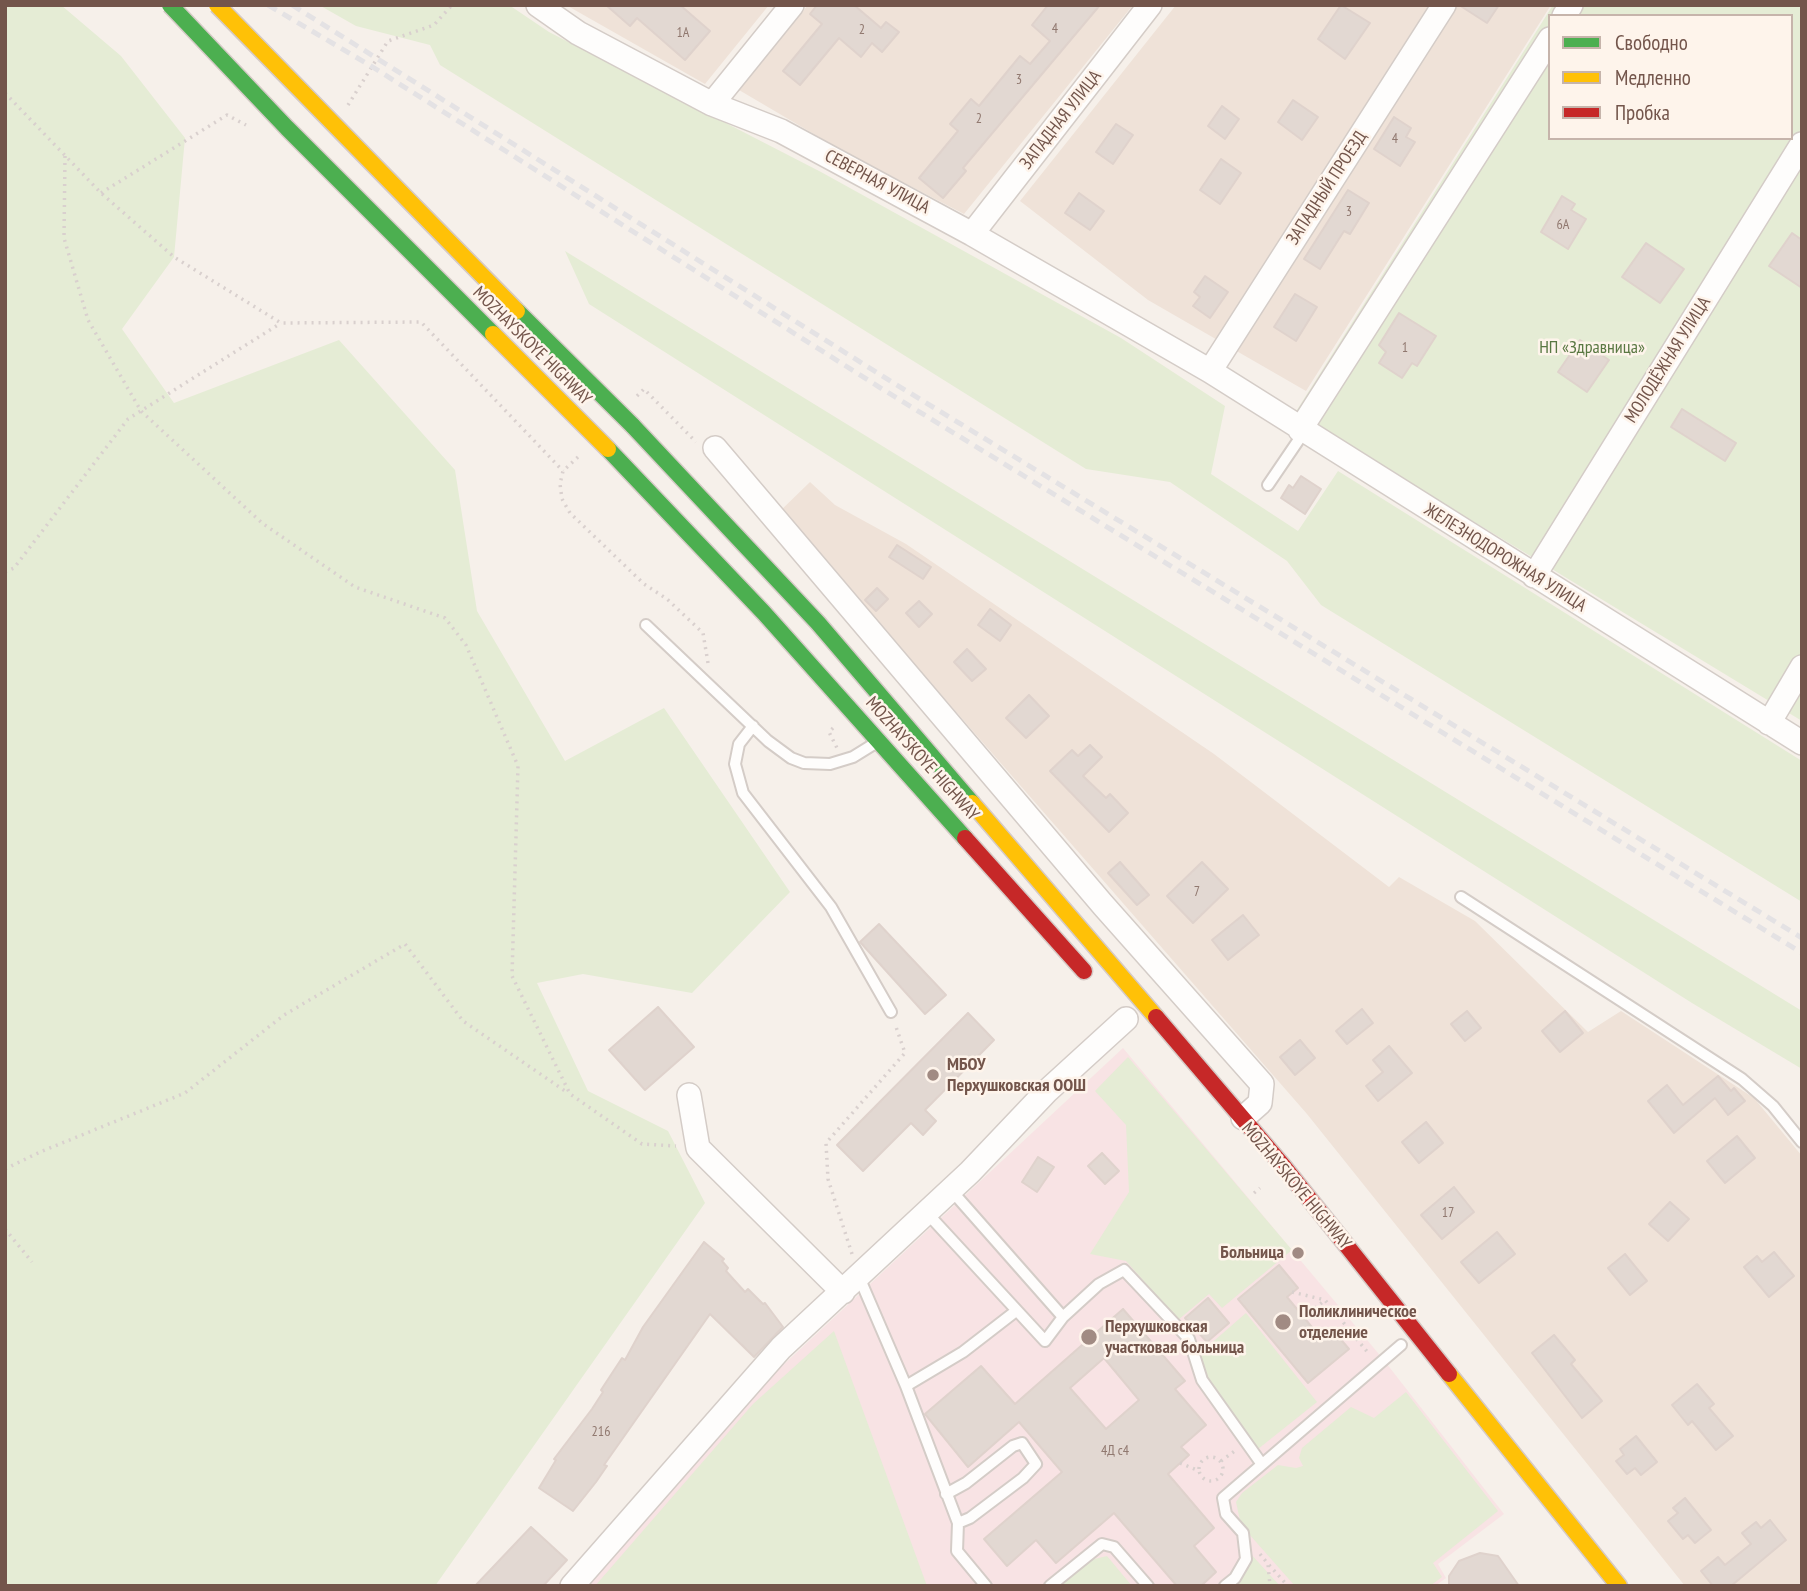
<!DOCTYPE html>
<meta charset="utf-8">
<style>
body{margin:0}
#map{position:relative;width:1807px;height:1591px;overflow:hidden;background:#f6f0ea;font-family:"PT Sans Narrow",sans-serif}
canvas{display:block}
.frame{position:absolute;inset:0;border:7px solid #73554b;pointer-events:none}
.legend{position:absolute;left:1548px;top:14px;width:245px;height:126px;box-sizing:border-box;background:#fef4eb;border:2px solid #c6b4ab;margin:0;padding:9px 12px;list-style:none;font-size:21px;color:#73554b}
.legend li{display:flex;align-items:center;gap:14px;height:35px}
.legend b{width:35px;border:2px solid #c6b4ab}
</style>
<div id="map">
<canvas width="1807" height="1591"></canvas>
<div class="frame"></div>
<ul class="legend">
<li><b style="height:9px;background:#4caf50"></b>Свободно</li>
<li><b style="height:9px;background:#ffc107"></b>Медленно</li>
<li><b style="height:9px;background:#c62828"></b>Пробка</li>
</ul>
</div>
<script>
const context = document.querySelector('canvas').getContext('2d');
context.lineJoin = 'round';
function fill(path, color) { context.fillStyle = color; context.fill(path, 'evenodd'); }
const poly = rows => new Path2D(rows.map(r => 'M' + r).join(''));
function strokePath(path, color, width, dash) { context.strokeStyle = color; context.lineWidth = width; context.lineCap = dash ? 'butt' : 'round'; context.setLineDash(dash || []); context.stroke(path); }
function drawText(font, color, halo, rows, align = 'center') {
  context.font = font + ' "PT Sans Narrow",sans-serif'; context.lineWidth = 5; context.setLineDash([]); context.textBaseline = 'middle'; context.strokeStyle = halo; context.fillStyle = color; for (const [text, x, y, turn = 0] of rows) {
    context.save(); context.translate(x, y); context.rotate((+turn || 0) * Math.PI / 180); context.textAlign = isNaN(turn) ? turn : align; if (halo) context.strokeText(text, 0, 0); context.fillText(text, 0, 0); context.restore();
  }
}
const residential = poly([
 [566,5,769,5,705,84],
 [808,5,1133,5,964,214,841,150,739,90],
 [1176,5,1551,5,1306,391,1148,300,1020,201],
 [810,482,835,505,906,544,1214,754,1389,887,1399,877,1475,921,1588,1032,1621,1011,1754,1098,1802,1156,1802,1586,1685,1586,1307,1114,827,564,776,515]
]);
const medical = poly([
 [1123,1048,1383,1359,1504,1514,1438,1564,1446,1578,1435,1586,586,1586,750,1396]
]);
const green = poly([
 [5,5,61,5,121,56,185,138,174,257,122,329,174,403,339,340,455,470,477,611,565,761,664,708,790,892,692,993,583,974,537,983,588,1091,668,1131,705,1203,435,1586,5,1586],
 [319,5,509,5,549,32,821,172,1121,338,1225,406,1211,474,1298,531,1338,471,1802,761,1802,902,1321,605,1287,561,1170,482,1086,469,440,65,430,45,356,26],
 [1553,5,1802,5,1802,721,1295,413],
 [1550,16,1791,16,1791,138,1550,138],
 [565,251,1802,1011,1802,1069,1692,1003,589,304],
 [1128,1057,1292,1250,1222,1308,1209,1294,1178,1320,1126,1261,1090,1254,1129,1192,1126,1125,1095,1091],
 [1246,1313,1317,1402,1258,1449,1207,1379,1200,1353],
 [834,1331,927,1586,595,1586,753,1404],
 [1406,1392,1498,1511,1433,1563,1442,1577,1430,1586,1295,1586,1241,1525,1236,1502,1242,1493,1278,1465,1296,1468,1303,1466,1299,1458,1302,1448,1351,1407,1374,1418],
 [1249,1552,1280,1586,1237,1586,1246,1571],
 [1107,1556,1132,1586,1061,1586,1090,1560]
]);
const building = poly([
 [606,5,680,5,710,31,685,60,637,18,630,26,606,5],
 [817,5,854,5,881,28,886,22,899,32,882,52,872,43,861,57,839,38,800,85,783,71,822,24,810,14,817,5],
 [1048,5,1100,5,963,168,966,171,943,198,919,178,958,131,950,124,971,99,979,106,1020,56,1030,64,1050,41,1032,25,1048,5],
 [1341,5,1370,23,1345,59,1318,39,1341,5],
 [1459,5,1499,5,1487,23,1459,5],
 [1293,100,1318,117,1302,140,1278,122,1293,100],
 [1222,106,1239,119,1225,139,1208,126,1222,106],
 [1394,117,1411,128,1406,137,1415,142,1400,166,1374,149,1394,117],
 [1116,124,1133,135,1113,164,1096,152,1116,124],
 [1221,159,1241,173,1220,204,1200,190,1221,159],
 [1348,190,1369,203,1350,234,1344,231,1320,269,1304,259,1348,190],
 [1079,193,1104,211,1090,230,1065,213,1079,193],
 [1562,196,1575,204,1571,210,1586,219,1568,249,1541,232,1562,196],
 [1792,233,1802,240,1802,288,1769,266,1792,233],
 [1646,243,1684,269,1660,303,1622,277,1646,243],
 [1205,276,1228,292,1210,318,1193,306,1200,297,1194,292,1205,276],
 [1295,294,1317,307,1296,341,1274,327,1295,294],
 [1399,313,1436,336,1417,366,1412,363,1402,378,1379,363,1386,352,1379,345,1399,313],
 [1580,340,1609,360,1587,392,1558,372,1580,340],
 [1682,409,1736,443,1725,461,1671,427,1682,409],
 [1301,476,1321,489,1305,514,1281,498,1289,485,1293,488,1301,476],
 [897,545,931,567,923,579,889,557,897,545],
 [877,588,888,599,876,611,865,600,877,588],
 [919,601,932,614,919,627,906,613,919,601],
 [990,609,1011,625,1000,641,978,625,990,609],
 [967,649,986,669,972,681,954,662,967,649],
 [1029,695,1049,716,1026,738,1006,718,1029,695],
 [1090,745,1102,757,1083,776,1106,798,1110,794,1128,813,1109,832,1050,771,1072,750,1078,756,1090,745],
 [1120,862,1149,895,1137,905,1108,873,1120,862],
 [1202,862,1228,889,1193,923,1167,896,1202,862],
 [1243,915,1259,935,1228,960,1212,940,1243,915],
 [879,924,946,995,925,1014,860,942,879,924],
 [658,1007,694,1047,645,1090,609,1050,658,1007],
 [1362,1009,1373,1023,1347,1044,1336,1031,1362,1009],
 [1467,1011,1481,1028,1465,1041,1451,1024,1467,1011],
 [1565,1011,1583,1033,1560,1052,1542,1031,1565,1011],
 [968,1013,994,1040,925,1110,936,1121,923,1135,911,1123,863,1171,837,1145,968,1013],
 [1300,1040,1315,1058,1295,1075,1280,1057,1300,1040],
 [1389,1046,1412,1073,1378,1101,1366,1086,1383,1072,1373,1060,1389,1046],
 [1718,1076,1731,1091,1734,1088,1745,1101,1728,1115,1715,1098,1674,1133,1648,1101,1667,1085,1683,1105,1718,1076],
 [1426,1122,1443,1143,1419,1163,1402,1142,1426,1122],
 [1737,1136,1755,1158,1725,1183,1707,1161,1737,1136],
 [1102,1153,1119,1171,1105,1184,1088,1166,1102,1153],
 [1038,1157,1054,1167,1037,1192,1022,1182,1038,1157],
 [1454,1187,1474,1212,1442,1239,1421,1215,1454,1187],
 [1670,1202,1689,1219,1668,1241,1649,1224,1670,1202],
 [1497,1232,1515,1254,1479,1283,1461,1262,1497,1232],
 [704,1242,724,1259,722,1261,728,1268,726,1271,745,1292,748,1289,763,1304,765,1303,783,1327,754,1357,710,1314,604,1465,607,1466,596,1482,573,1511,539,1488,556,1460,554,1459,592,1409,603,1392,601,1390,622,1358,625,1360,643,1327,704,1242],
 [1774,1252,1794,1276,1769,1297,1744,1267,1757,1256,1762,1262,1774,1252],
 [1625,1254,1647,1281,1630,1295,1608,1268,1625,1254],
 [1279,1265,1298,1288,1287,1297,1320,1337,1331,1328,1349,1349,1308,1383,1238,1299,1279,1265],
 [1208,1298,1229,1323,1207,1342,1185,1318,1208,1298],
 [1123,1309,1185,1381,1175,1389,1206,1425,1181,1447,1189,1455,1168,1474,1214,1528,1194,1546,1216,1572,1201,1586,1177,1586,1114,1513,1056,1563,1036,1540,1007,1566,984,1539,1062,1472,1019,1422,968,1467,925,1414,981,1366,1015,1404,1123,1309],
 [1104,1358,1139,1400,1106,1429,1070,1388,1104,1358],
 [1554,1335,1575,1360,1571,1364,1602,1401,1582,1418,1532,1353,1554,1335],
 [1697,1384,1714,1404,1709,1408,1733,1436,1716,1450,1692,1421,1688,1425,1672,1405,1697,1384],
 [1636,1436,1657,1462,1641,1475,1635,1468,1627,1474,1616,1461,1624,1455,1620,1449,1636,1436],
 [1685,1498,1711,1530,1695,1543,1688,1535,1683,1539,1668,1521,1678,1513,1673,1508,1685,1498],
 [1770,1520,1786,1540,1731,1586,1713,1586,1701,1571,1718,1557,1725,1565,1751,1544,1742,1533,1756,1522,1761,1528,1770,1520],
 [531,1527,567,1560,543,1586,475,1586,531,1527],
 [1480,1553,1498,1556,1519,1586,1449,1586,1449,1576,1459,1561,1480,1553]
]);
const path = poly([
 [5,93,101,193,174,257,281,323,421,322,563,471],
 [348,105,388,41,434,25,452,5],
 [65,156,64,238,88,320,141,411,262,523,355,587,445,618,466,645,518,766,512,976,570,1094,642,1144,676,1146],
 [101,193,227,115,246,125],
 [637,396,644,389,696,442],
 [578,457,563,471,560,484,562,499,570,513,644,584,667,599,703,633,708,663],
 [5,572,14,568,128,419,281,323],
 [833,728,829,732,837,748],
 [5,1169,40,1152,185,1093,284,1015,405,944,463,1021,568,1093],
 [1254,1193,1260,1188],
 [5,1229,32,1262],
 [852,1254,828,1179,826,1143,905,1053,895,1024],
 [1292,1292,1325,1300,1369,1354],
 [1304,1317,1325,1300],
 '1199 1469a12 12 0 1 1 24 0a12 12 0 1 1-24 0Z',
 [1221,1461,1236,1450],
 [1180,1463,1199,1471],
 [1260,1554,1268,1564,1270,1586],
 [1269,1565,1288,1586]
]);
const lane = poly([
 [1268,485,1304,432],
 [646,625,768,741,791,758,804,763,830,764,853,757,874,744],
 [753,726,739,744,735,764,743,793,831,907,891,1012],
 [1461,897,1742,1079,1773,1106,1802,1142],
 [951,1190,1063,1317],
 [927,1213,1045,1341,1063,1317,1099,1284,1124,1270,1189,1339,1202,1380,1261,1463],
 [859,1277,906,1386,958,1523,957,1551,986,1586],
 [906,1386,963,1352,1016,1311],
 [946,1494,966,1483,1013,1446,1022,1443,1036,1464,1023,1478,970,1518,958,1523],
 [1050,1586,1102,1544,1114,1547,1148,1586],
 [1225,1586,1235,1578,1246,1559,1243,1533,1226,1514,1223,1498,1401,1345]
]);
const street = poly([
 [538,5,578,33,712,104,781,131,972,234,1210,371,1802,743],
 [1564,16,1571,5],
 [712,104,792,5],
 [972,234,1150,5],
 [1210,371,1444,5],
 [1300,430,1550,39],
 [715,448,1103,905,1262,1084,1260,1103,1243,1118],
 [1534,576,1802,144],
 [1769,723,1802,667],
 [689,1095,698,1148,843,1292],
 [572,1586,781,1348,970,1172,1046,1092,1126,1019]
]);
const fast = poly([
 [632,425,818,623,972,803],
 [608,449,764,613,965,838]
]);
const slow = poly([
 [972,803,1156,1017],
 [1449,1374,1619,1586]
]);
const jam = poly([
 [965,838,1084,971],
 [1156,1017,1284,1167,1449,1374]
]);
const rail = poly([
 [268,5,371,66,887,392,1802,953],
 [292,5,892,382,1802,938]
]);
const fastBridge = poly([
 [170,5,287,128,493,334],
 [517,311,632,425]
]);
const slowBridge = poly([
 [217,5,517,311],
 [493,334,608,449]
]);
const markers = [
 [933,1075,7,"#a18b83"],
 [1298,1253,7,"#a18b83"],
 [1283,1322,9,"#a18b83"],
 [1089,1337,9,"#a18b83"]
];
const numberNames = [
 ["4",1055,29],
 ["2",862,30],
 ["1А",683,33],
 ["3",1019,80],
 ["2",979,119],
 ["4",1395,139],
 ["3",1349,212],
 ["6А",1563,225],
 ["1",1405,348],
 ["7",1197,892],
 ["17",1448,1213],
 ["216",601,1432],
 ["4Д с4",1115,1451]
];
const streetNames = [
 ["ЗАПАДНАЯ УЛИЦА",1061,120,-52],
 ["СЕВЕРНАЯ УЛИЦА",877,182,28],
 ["ЗАПАДНЫЙ ПРОЕЗД",1327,188,-57],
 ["MOZHAYSKOYE HIGHWAY",532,346,45],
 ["МОЛОДЁЖНАЯ УЛИЦА",1668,360,-58],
 ["ЖЕЛЕЗНОДОРОЖНАЯ УЛИЦА",1505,558,32],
 ["MOZHAYSKOYE HIGHWAY",922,759,48],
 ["MOZHAYSKOYE HIGHWAY",1296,1186,50]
];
const parkNames = [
 ["НП «Здравница»",1592,348]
];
const poiNames = [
 ["МБОУ",947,1065],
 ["Перхушковская ООШ",947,1086],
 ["Больница",1284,1253,"right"],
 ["Поликлиническое",1299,1312],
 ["отделение",1299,1333],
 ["Перхушковская",1105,1327],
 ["участковая больница",1105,1348]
];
fill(residential, '#efe2d8');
fill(medical, '#f8e3e4');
fill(green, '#e5ecd5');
fill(building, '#e2d8d2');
strokePath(building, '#dfd2cc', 2);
strokePath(lane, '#d4ccc7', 14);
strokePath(street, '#d4ccc7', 26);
strokePath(fast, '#d5cac6', 19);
strokePath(slow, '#d5cac6', 19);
strokePath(jam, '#d5cac6', 19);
strokePath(path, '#d9d0ce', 3.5, [2, 5]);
strokePath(lane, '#fefdfc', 10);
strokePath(street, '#fefdfc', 23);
strokePath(fast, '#4caf50', 16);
strokePath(slow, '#ffc107', 16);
strokePath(jam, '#c62828', 16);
strokePath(rail, '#e4e2e4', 5, [10, 7]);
strokePath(fastBridge, '#d5cac6', 19, []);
strokePath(slowBridge, '#d5cac6', 19, []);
strokePath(fastBridge, '#4caf50', 16);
strokePath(slowBridge, '#ffc107', 16);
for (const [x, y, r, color] of markers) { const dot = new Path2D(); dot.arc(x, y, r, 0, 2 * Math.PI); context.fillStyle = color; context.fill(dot); strokePath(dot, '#fef4eb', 2.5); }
drawText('14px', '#90786f', null, numberNames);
drawText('18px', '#73554b', '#fef4eb', streetNames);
drawText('18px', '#5a7843', '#fef4eb', parkNames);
drawText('bold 18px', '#73554b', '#fef4eb', poiNames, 'left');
</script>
